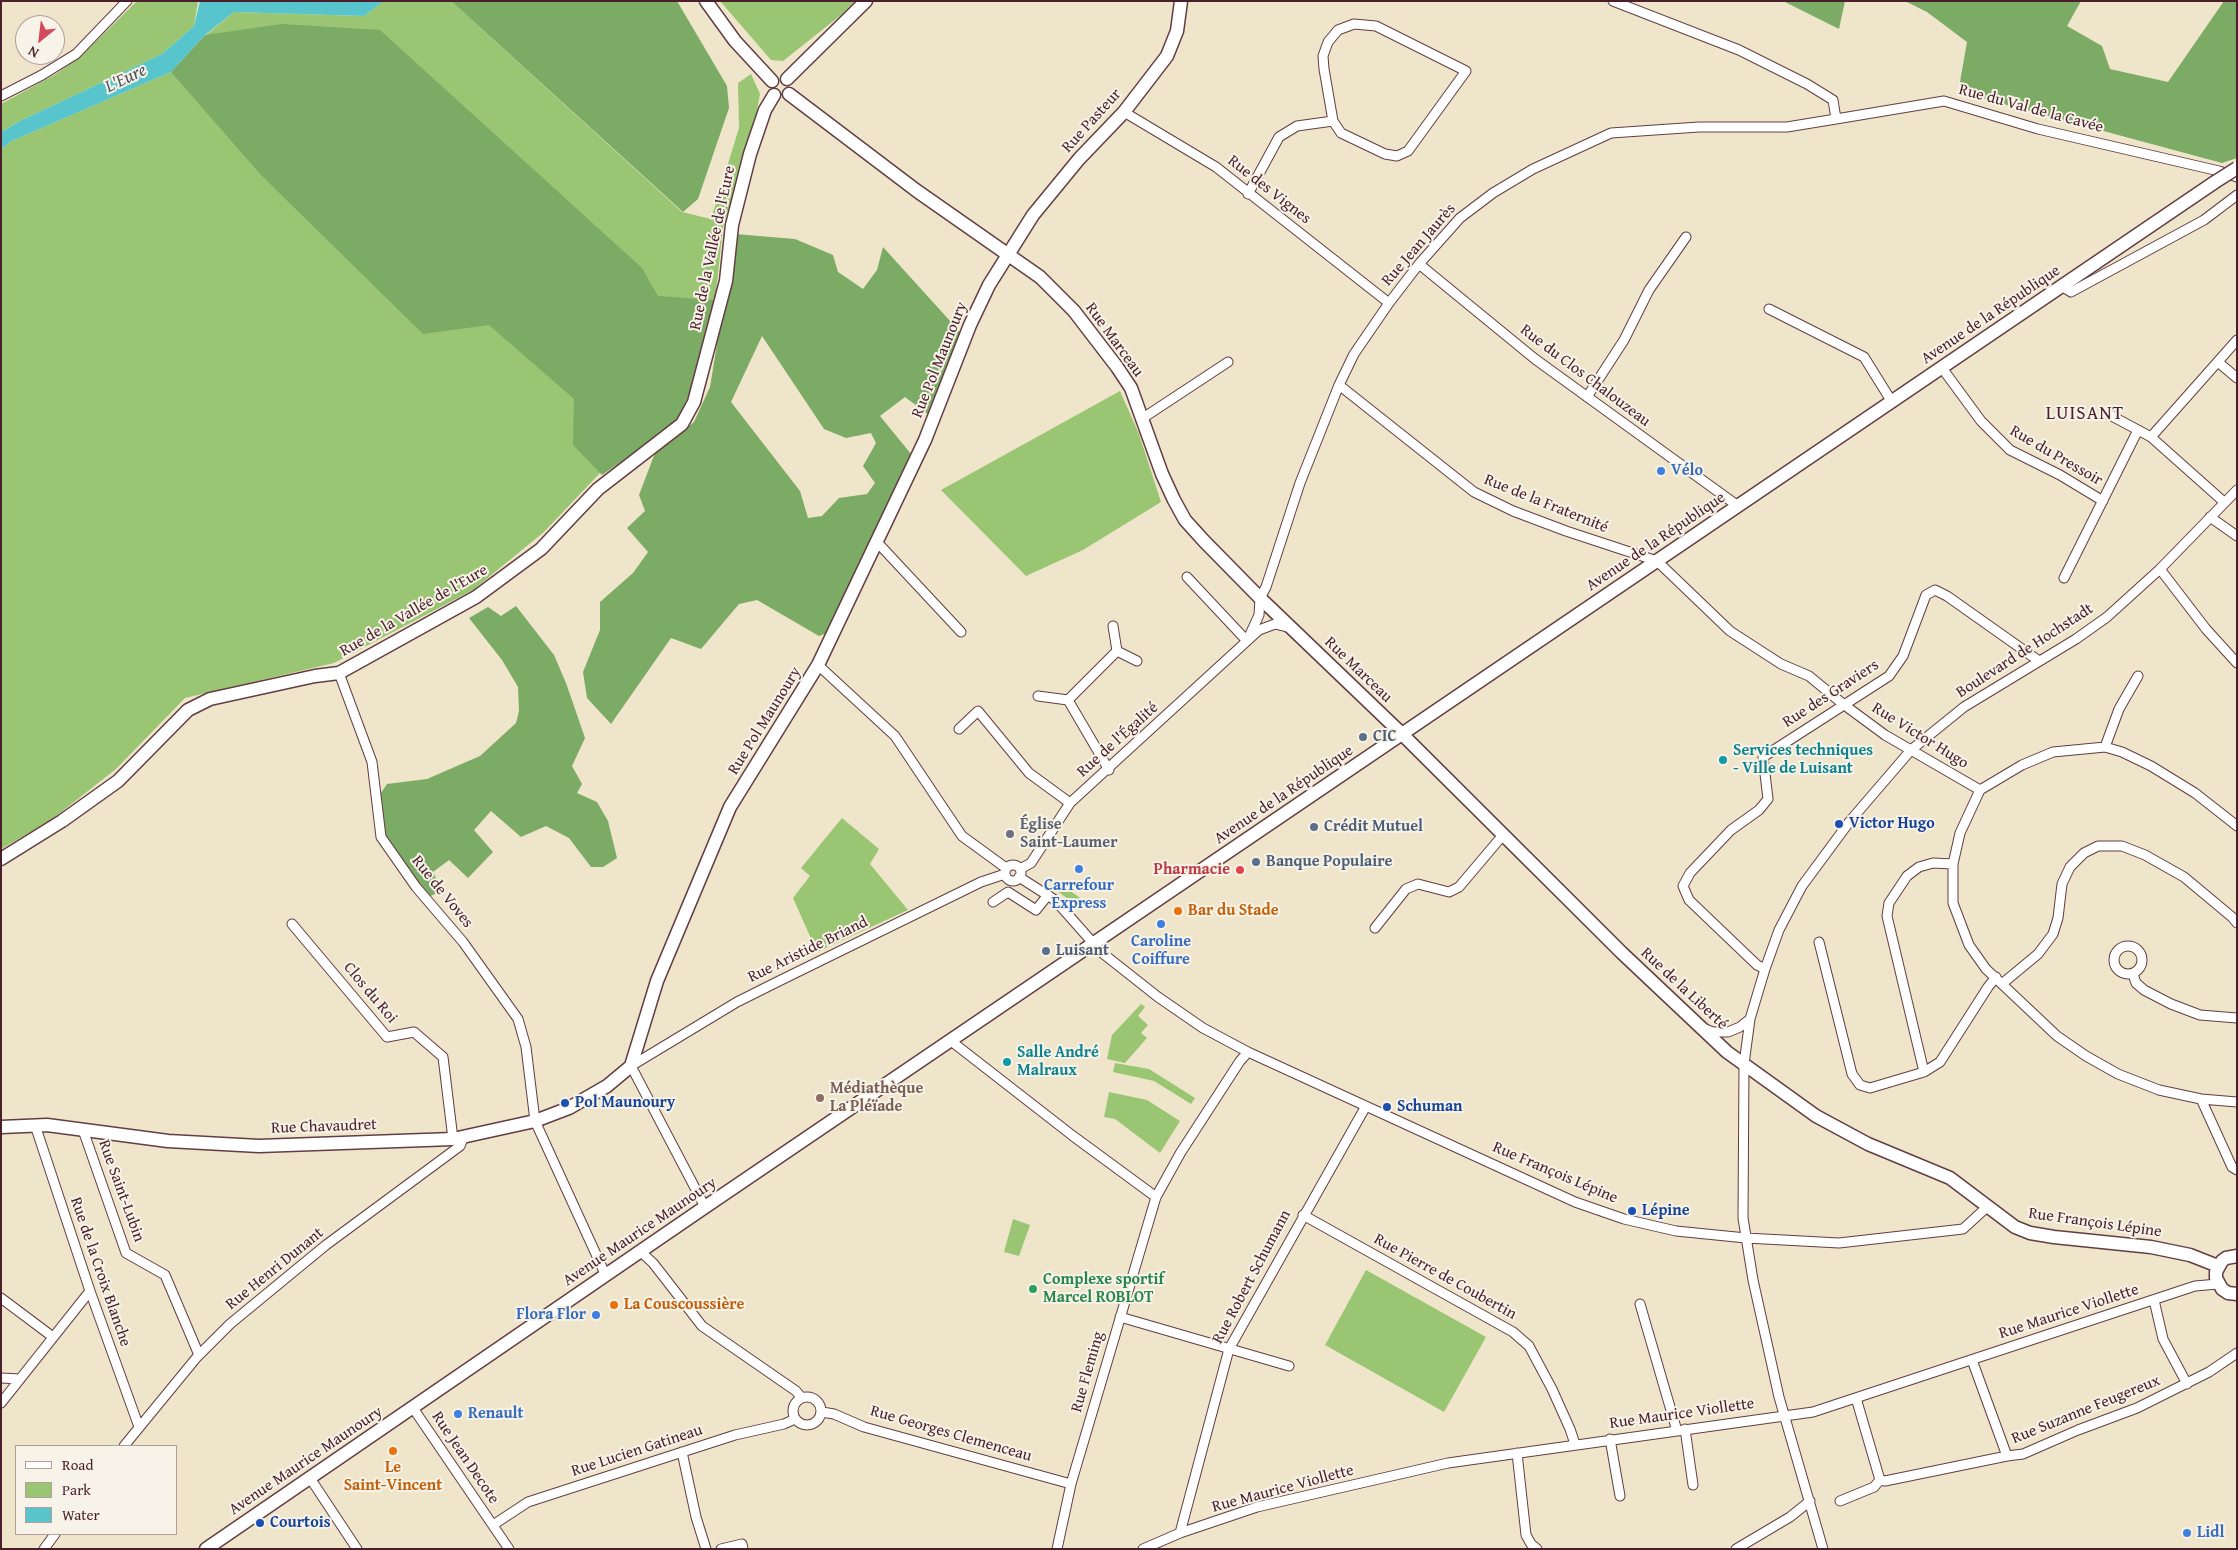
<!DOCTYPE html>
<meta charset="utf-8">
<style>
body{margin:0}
#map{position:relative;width:2238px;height:1550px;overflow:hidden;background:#efe5ca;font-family:"Gentium Book Plus",serif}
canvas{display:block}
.frame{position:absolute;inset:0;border:2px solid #4a1f2b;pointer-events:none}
.legend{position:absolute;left:15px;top:1445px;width:162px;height:90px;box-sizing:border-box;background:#f7f3e8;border:1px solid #b29e9c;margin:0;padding:6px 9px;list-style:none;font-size:15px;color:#4a1f2b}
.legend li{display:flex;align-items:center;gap:10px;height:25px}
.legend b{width:25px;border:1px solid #b29e9c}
.north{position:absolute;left:15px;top:15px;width:50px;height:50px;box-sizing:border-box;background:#f7f3e8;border:1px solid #b29e9c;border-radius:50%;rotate:209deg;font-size:14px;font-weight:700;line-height:20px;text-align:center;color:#4a1f2b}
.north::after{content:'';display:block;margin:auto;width:18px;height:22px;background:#d1495b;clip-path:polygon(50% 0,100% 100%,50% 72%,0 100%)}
</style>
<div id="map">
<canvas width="2238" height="1550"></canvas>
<div class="frame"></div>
<ul class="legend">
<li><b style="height:6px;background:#fff"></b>Road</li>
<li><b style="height:14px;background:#9ac673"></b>Park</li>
<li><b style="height:14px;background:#58c5cc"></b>Water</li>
</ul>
<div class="north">N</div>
</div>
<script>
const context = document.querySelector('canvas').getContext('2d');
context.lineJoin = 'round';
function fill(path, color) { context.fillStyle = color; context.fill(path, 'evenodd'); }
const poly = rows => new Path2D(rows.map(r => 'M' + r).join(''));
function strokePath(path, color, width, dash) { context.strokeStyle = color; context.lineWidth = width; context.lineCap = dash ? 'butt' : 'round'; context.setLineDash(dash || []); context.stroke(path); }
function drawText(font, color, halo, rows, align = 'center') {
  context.font = font + ' "Gentium Book Plus",serif'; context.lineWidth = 4; context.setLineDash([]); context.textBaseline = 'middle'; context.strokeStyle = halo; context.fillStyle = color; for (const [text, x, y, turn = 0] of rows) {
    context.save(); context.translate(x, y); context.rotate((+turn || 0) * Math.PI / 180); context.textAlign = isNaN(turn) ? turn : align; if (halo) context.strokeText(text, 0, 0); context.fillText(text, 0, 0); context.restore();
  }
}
const green = poly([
 [137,1,198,1,194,26,162,54,22,120,1,132,1,104,56,74,81,56],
 [384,1,451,1,682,212,711,219,739,128,738,83,751,74,760,94,755,120,723,227,714,311,672,397,544,532,473,590,334,663,185,698,116,769,51,820,1,849,1,149,12,141,171,72,206,35,234,12,364,16],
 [720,1,855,1,841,15,783,61,771,60],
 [1120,391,1139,434,1161,502,1083,550,1026,576,941,490],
 [842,818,879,849,870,864,908,910,817,952,793,898,810,876,801,868],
 [1058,882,1080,898,1075,904,1053,888],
 [1141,1004,1145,1007,1138,1016,1148,1025,1141,1033,1147,1038,1125,1063,1107,1059,1112,1035],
 [1115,1063,1149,1069,1195,1098,1191,1104,1154,1081,1113,1072],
 [1109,1092,1147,1100,1180,1121,1160,1153,1115,1119,1104,1117],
 [1013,1219,1030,1225,1019,1256,1004,1252],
 [1366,1270,1486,1337,1444,1412,1325,1345]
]);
const forest = poly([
 [451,1,677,1,727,86,729,108,698,199,683,212],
 [1783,1,1845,1,1839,29],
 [1905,1,2081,1,2067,26,2102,46,2110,69,2168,82,2224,1,2237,1,2237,158,2222,163,1985,99,1960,82,1967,42,1927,12],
 [282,24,380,30,642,268,658,296,715,300,693,385,676,424,602,475,573,445,574,399,489,325,423,334,261,175,171,72,205,35],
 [735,234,795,239,833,255,838,272,863,289,877,270,883,247,960,332,929,415,905,397,880,416,911,454,830,632,819,636,757,600,739,604,701,649,671,638,611,724,587,698,583,672,600,630,600,602,633,573,648,552,627,528,645,511,639,495,655,453,694,422,710,387],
 [762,336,824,429,846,438,871,433,876,443,863,466,875,483,867,494,839,498,822,516,808,518,800,491,731,402],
 [516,606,554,655,566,683,585,738,572,766,582,784,577,793,597,802,608,821,617,858,603,867,591,867,569,838,546,826,521,837,491,811,474,830,493,852,468,878,449,860,433,872,442,891,428,897,392,848,384,832,379,796,387,784,427,779,480,756,516,723,519,711,518,687,502,660,469,618,488,607,501,616]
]);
const water = poly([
 [200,1,384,1,364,16,234,12,205,35,171,72,12,141,1,149,1,132,22,120,162,54,194,26]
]);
const street = poly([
 [1613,1,1739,50,1807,84,1833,100,1836,119,1944,101,2038,129,2219,171,2237,177],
 [1354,24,1376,26,1466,71,1408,151,1397,156,1385,154,1341,133,1333,121,1324,69,1323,56,1328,42,1338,30,1354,24],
 [1,96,42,75,76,54,127,1],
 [1124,112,1216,167,1389,303],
 [1248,194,1279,137,1297,126,1333,121],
 [1419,264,1535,359,1738,506],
 [2061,286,2071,292,2204,220,2237,195],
 [1769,309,1864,357,1892,402],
 [2218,362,2237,378],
 [1942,368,1981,421,2010,450,2060,475,2103,501],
 [1339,385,1474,492,1513,511,1566,531,1657,561,1730,631,1781,664,1809,676,1843,704,1885,735,1980,790],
 [1587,397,1624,340,1649,290,1686,237],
 [2108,414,2151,437,2224,502],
 [1143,418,1228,362],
 [2151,437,2237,340],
 [2210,517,2237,536],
 [877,542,961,632],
 [2160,569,2206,629,2237,663],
 [1187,577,1247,641,1259,630,1275,624,1291,628],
 [2064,578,2138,430],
 [1113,626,1117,651],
 [818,665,895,736,962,836,1006,868],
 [339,673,372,762,381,837,416,887,463,942,518,1019,526,1047,535,1121,606,1276],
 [1038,696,1068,700],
 [959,729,978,711,1029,773,1070,803],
 [2105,747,2119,709,2138,676],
 [1109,770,1068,700,1117,651,1137,661],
 [2237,826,2195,793,2151,766,2122,752,2105,747,2053,752,2022,765,1980,790,1960,833,1953,864,1953,903,1969,945,1986,969,2057,1036,2086,1056,2118,1074,2159,1090,2201,1099,2237,1102],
 '1005 873a8 8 0 1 1 16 0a8 8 0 1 1-16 0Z',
 [1020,869,1031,863,1070,803,1247,641,1259,615,1260,598,1266,587,1300,483,1339,385,1354,354,1389,303,1419,264,1460,218,1493,193,1533,169,1611,133,1699,127,1787,127,1836,119],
 [1019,877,1055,900,1101,952,1158,997,1203,1028,1248,1052,1575,1202,1624,1219,1676,1231,1746,1238,1839,1243,1963,1229,1987,1207],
 [993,902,1008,892,1036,910,1048,895],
 [292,924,387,1037,414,1032,443,1057,453,1139],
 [1375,928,1406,889,1418,884,1449,892,1459,887,1503,835],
 [1819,942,1852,1074,1860,1085,1870,1088,1924,1072,1940,1062,1988,987,1996,977],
 '2114 960a14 14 0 1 1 28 0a14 14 0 1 1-28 0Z',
 [1765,969,1757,965,1689,900,1683,886,1690,873,1731,830,1759,810,1768,799,1763,757,1889,676,1903,656,1926,595,1935,590,1947,596,2039,661],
 [2133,974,2136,983,2144,990,2171,1004,2200,1015,2237,1018],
 [2003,983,2038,954,2053,934,2058,918,2062,884,2070,867,2084,853,2098,846,2122,846,2145,855,2184,877,2232,917,2237,923],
 [1705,1029,1713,1032,1728,1032,1740,1027,1750,1019],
 [951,1041,1073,1136,1156,1197],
 [1924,1072,1887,916,1889,903,1907,876,1919,867,1933,863,1953,864],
 [2201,1099,2232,1167,2237,1170],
 [35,1125,90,1291,139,1427],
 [83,1130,126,1253,165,1275,199,1355],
 [705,1207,631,1066,737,1002,779,981,981,882,1005,874],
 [1303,1215,1513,1332,1529,1346,1552,1389,1570,1429,1575,1444],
 [641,1252,653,1263,702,1326,796,1391,802,1398],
 [1,1298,53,1337],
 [2154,1300,2163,1339,2187,1384],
 [1640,1304,1677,1431],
 [1120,1317,1289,1366],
 [1972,1360,2007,1456,2023,1454,2078,1430,2137,1408,2209,1372,2237,1353],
 [1,1378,20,1379],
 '793 1411a14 14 0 1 1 28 0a14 14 0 1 1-28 0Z',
 [1856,1398,1880,1480,1885,1481,2007,1456],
 [1,1403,90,1291],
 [413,1408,509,1549],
 [822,1412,834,1414,864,1427,1071,1484],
 [1685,1429,1693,1485],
 [1610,1439,1620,1496],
 [124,1446,197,1357,230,1324,326,1245,460,1146,464,1136],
 [682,1452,696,1517,706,1549],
 [1517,1453,1526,1535,1531,1544,1537,1549],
 [310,1478,357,1549],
 [1840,1501,1874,1487,1880,1480],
 [493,1525,528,1502,735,1435,784,1424,795,1419],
 [1180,1533,1229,1349,1366,1106],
 [44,1549,55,1534],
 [721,1549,742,1544,743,1549],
 [1057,1549,1071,1484,1156,1197,1181,1152,1240,1061,1248,1052],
 [1143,1549,1180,1533,1257,1507,1448,1463,1813,1412,2195,1286,2218,1284],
 [1736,1549,1790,1517,1810,1501],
 [1823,1549,1779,1397,1753,1280,1743,1218,1744,1064,1750,1019,1765,969,1779,930,1802,886,1850,821,1911,750,1964,707,2076,639,2107,617,2160,569,2237,490]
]);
const secondary = poly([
 [706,1,735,41,772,81],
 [787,79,866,1],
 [789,94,917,191,1040,277,1074,311,1117,367,1131,388,1162,474,1174,500,1185,520,1204,541,1260,598,1402,734,1622,953,1727,1052,1816,1116,1868,1144,1950,1178,2015,1227,2030,1233,2054,1237,2151,1247,2190,1255,2218,1266],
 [1,859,62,821,118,781,188,710,210,699,315,676,339,673,476,597,541,549,598,489,682,424,694,402,726,281,732,225,750,154,765,110,774,95],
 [1,1127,47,1125,168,1141,259,1146,453,1139,535,1121,569,1108,607,1086,631,1066,657,981,730,807,818,665,925,440,970,325,989,285,1033,215,1079,159,1124,112,1167,56,1177,31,1181,1],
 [2237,1256,2226,1258,2222,1261,2216,1272,2216,1278,2222,1289,2228,1293,2237,1294],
 [206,1549,705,1207,2215,182]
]);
const secondaryBridge = poly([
 [2215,182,2237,168]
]);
const markers = [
 [1661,471,5,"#3f7fe0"],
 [1363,737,5,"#5c6f8a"],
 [1723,760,5,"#0f9aa8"],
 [1839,824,5,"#1a4fb4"],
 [1314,827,5,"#5c6f8a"],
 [1010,834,5,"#6b7280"],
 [1256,862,5,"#5c6f8a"],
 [1079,869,5,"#3f7fe0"],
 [1240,870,5,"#e0444e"],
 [1178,911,5,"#e8710a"],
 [1161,924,5,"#3f7fe0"],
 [1046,951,5,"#5c6f8a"],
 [1007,1062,5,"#0f9aa8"],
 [820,1098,5,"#8d6e63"],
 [565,1103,5,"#1a4fb4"],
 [1387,1107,5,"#1a4fb4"],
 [1632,1211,5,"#1a4fb4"],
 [1033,1289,5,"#2e9e5b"],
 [614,1305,5,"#e8710a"],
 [596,1315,5,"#3f7fe0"],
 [458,1414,5,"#3f7fe0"],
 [393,1451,5,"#e8710a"],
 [260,1523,5,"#1a4fb4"],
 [2187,1533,5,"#3f7fe0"]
];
const streetNames = [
 ["Rue du Val de la Cavée",2031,109,15],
 ["Rue Pasteur",1092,121,-48],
 ["Rue des Vignes",1269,190,38],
 ["Rue Jean Jaurès",1419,245,-49],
 ["Rue de la Vallée de l'Eure",713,248,-78],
 ["Avenue de la République",1991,315,-34],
 ["Rue Marceau",1114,340,54],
 ["Rue Pol Maunoury",940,360,-68],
 ["Rue du Clos Chalouzeau",1585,376,37],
 ["Rue du Pressoir",2056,456,30],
 ["Rue de la Fraternité",1546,504,22],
 ["Avenue de la République",1656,542,-34],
 ["Rue de la Vallée de l'Eure",414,611,-30],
 ["Boulevard de Hochstadt",2025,651,-33],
 ["Rue Marceau",1358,670,44],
 ["Rue des Graviers",1831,694,-33],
 ["Rue Pol Maunoury",765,721,-58],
 ["Rue Victor Hugo",1920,736,32],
 ["Rue de l'Égalité",1118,740,-42],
 ["Avenue de la République",1284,795,-34],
 ["Rue de Voves",442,892,51],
 ["Rue Aristide Briand",808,950,-26],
 ["Rue de la Liberté",1684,989,43],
 ["Clos du Roi",370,993,50],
 ["Rue Chavaudret",324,1127,-2],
 ["Rue François Lépine",1555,1173,23],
 ["Rue Saint-Lubin",121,1191,70],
 ["Rue François Lépine",2095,1223,8],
 ["Avenue Maurice Maunoury",640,1232,-34],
 ["Rue Henri Dunant",275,1269,-39],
 ["Rue de la Croix Blanche",100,1272,71],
 ["Rue Robert Schumann",1252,1277,-62],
 ["Rue Pierre de Coubertin",1445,1277,29],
 ["Rue Maurice Viollette",2069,1312,-18],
 ["Rue Fleming",1088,1372,-74],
 ["Rue Suzanne Feugereux",2086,1410,-22],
 ["Rue Maurice Viollette",1682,1414,-8],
 ["Rue Georges Clemenceau",951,1434,16],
 ["Rue Lucien Gatineau",637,1451,-18],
 ["Rue Jean Decote",465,1458,56],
 ["Avenue Maurice Maunoury",306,1461,-34],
 ["Rue Maurice Viollette",1283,1489,-15]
];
const shopNames = [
 ["Vélo",1671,471],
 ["Carrefour",1079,886,"center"],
 ["Express",1079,904,"center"],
 ["Caroline",1161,942,"center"],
 ["Coiffure",1161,960,"center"],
 ["Flora Flor",586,1315,"right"],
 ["Renault",468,1414],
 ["Lidl",2197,1533]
];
const serviceNames = [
 ["CIC",1373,737],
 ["Crédit Mutuel",1324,827],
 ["Banque Populaire",1266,862],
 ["Luisant",1056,951]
];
const cultureNames = [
 ["Services techniques",1733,751],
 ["- Ville de Luisant",1733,769],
 ["Salle André",1017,1053],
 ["Malraux",1017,1071]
];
const transitNames = [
 ["Victor Hugo",1849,824],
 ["Pol Maunoury",575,1103],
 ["Schuman",1397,1107],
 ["Lépine",1642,1211],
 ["Courtois",270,1523]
];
const worshipNames = [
 ["Église",1020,825],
 ["Saint-Laumer",1020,843]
];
const healthNames = [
 ["Pharmacie",1230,870]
];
const foodNames = [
 ["Bar du Stade",1188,911],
 ["La Couscoussière",624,1305],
 ["Le",393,1468,"center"],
 ["Saint-Vincent",393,1486,"center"]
];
const educationNames = [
 ["Médiathèque",830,1089],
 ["La Pléïade",830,1107]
];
const leisureNames = [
 ["Complexe sportif",1043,1280],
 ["Marcel ROBLOT",1043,1298]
];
const waterNames = [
 ["L'Eure",126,79,-26]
];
const quarterNames = [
 ["LUISANT",2085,414]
];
fill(green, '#9ac673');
fill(forest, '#7bab65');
fill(water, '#58c5cc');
strokePath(street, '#633d43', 11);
strokePath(secondary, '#633d43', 15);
strokePath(street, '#fff', 9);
strokePath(secondary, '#fff', 12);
strokePath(secondaryBridge, '#633d43', 15, []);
strokePath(secondaryBridge, '#fff', 12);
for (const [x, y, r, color] of markers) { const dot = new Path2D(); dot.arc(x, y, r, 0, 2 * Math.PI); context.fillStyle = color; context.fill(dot); strokePath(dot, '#f7f3e8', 2); }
drawText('16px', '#4a1f2b', '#f7f3e8', streetNames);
drawText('bold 16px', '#366cbe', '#f7f3e8', shopNames, 'left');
drawText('bold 16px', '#4e5e75', '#f7f3e8', serviceNames, 'left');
drawText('bold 16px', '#0d838f', '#f7f3e8', cultureNames, 'left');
drawText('bold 16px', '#164399', '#f7f3e8', transitNames, 'left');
drawText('bold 16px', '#5b616d', '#f7f3e8', worshipNames, 'left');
drawText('bold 16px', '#be3a42', '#f7f3e8', healthNames, 'right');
drawText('bold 16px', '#c56008', '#f7f3e8', foodNames, 'left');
drawText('bold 16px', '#785e54', '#f7f3e8', educationNames, 'left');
drawText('bold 16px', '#27864d', '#f7f3e8', leisureNames, 'left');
drawText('italic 18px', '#4e515b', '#f7f3e8', waterNames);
context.letterSpacing = '1px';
drawText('19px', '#4a1f2b', '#f7f3e8', quarterNames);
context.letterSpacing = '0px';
</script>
